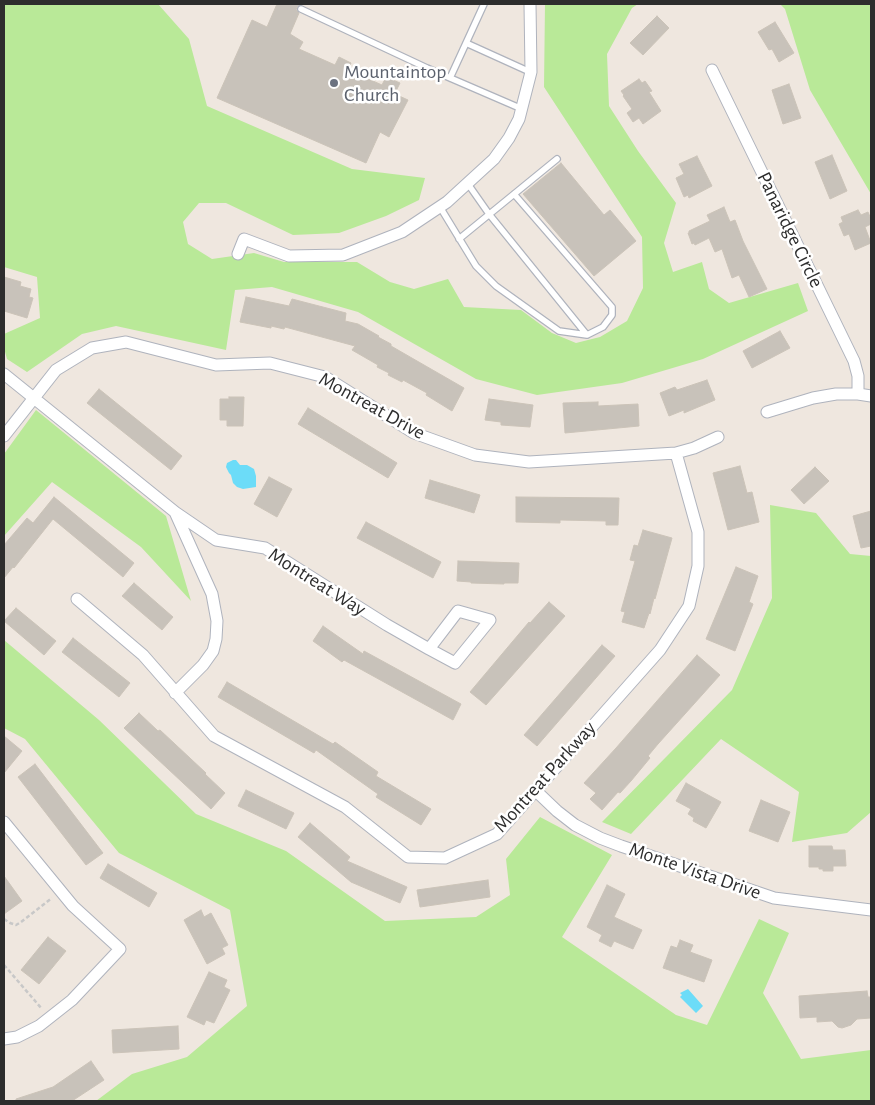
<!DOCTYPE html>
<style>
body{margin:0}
#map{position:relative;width:875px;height:1105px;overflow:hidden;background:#efe7df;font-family:"Alegreya Sans",sans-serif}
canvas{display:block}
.frame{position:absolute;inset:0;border:5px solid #2d2d2d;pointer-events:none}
</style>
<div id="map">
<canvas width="875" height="1105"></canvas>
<div class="frame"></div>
</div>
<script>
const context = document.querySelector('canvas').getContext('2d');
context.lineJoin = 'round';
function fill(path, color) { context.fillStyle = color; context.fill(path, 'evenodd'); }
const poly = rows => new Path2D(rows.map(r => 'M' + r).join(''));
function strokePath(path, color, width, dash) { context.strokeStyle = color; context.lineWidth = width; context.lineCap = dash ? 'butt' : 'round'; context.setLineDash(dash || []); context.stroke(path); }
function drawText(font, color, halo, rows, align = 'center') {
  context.font = font + ' "Alegreya Sans",sans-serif'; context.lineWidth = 5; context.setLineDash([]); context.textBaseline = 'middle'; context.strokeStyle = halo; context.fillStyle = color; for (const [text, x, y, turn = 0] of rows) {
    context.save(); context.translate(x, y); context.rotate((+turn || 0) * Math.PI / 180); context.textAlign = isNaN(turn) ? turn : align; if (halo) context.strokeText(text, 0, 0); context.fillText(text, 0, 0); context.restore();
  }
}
const green = poly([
 [4,4,158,4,189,39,207,106,352,169,425,178,419,200,386,216,339,233,293,235,226,203,199,203,183,222,188,244,212,259,254,253,284,262,357,262,390,282,414,289,448,279,464,307,521,310,552,333,576,343,600,337,627,321,643,288,642,237,544,87,545,4,638,4,632,8,607,54,609,106,638,151,676,203,664,243,673,272,702,262,709,289,729,303,798,283,808,311,703,359,622,383,537,395,476,379,358,312,272,287,235,290,226,350,116,326,82,334,27,372,7,359,4,348,4,334,40,318,37,277,4,267],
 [780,4,871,4,871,194,810,90,785,9],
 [36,410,166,516,191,601,141,547,52,482,4,536,4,454],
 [770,505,816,513,850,554,871,556,871,812,847,833,792,842,799,792,721,739,631,834,602,822,732,690,772,598],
 [4,640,99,720,196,814,286,851,385,921,476,917,510,895,506,859,540,817,612,855,562,937,676,1015,707,1025,759,919,789,933,763,993,801,1059,871,1050,871,1101,96,1101,132,1074,187,1057,247,1006,230,910,119,853,25,739,4,728]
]);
const water = poly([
 [233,460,236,460,240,465,247,465,254,469,256,476,256,487,243,489,237,487,233,483,231,475,229,473,226,467,227,463],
 [688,989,703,1006,696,1013,680,997,682,995,680,993]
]);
const building = poly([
 [277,4,304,4,297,7,296,10,299,13,290,34,303,42,299,49,335,65,339,57,351,63,348,70,382,85,386,77,400,83,396,91,398,92,397,95,408,100,389,137,380,132,366,163,217,98,252,20,267,27,277,4],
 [657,16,669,28,643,55,630,43,657,16],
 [775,22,794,53,779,62,772,49,769,50,758,32,775,22],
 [639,79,642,83,645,81,652,91,649,92,661,111,643,124,639,118,633,122,627,113,632,109,623,96,624,95,621,91,639,79],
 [789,84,801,118,783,124,772,90,789,84],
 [832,155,847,191,830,199,815,162,832,155],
 [697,156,712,186,689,198,688,195,684,197,676,178,684,174,679,164,697,156],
 [561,163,604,215,610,210,636,241,594,276,523,194,561,163],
 [724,207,730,222,735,220,743,241,767,289,749,297,739,275,732,278,722,249,715,252,709,238,695,245,694,243,692,244,688,233,689,233,689,231,710,221,707,215,724,207],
 [858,210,861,215,868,212,871,219,871,224,865,227,871,243,855,250,849,234,844,236,839,224,843,222,841,217,858,210],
 [4,277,21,282,20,286,31,289,29,297,33,298,27,318,4,311,4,277],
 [246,297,289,306,292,299,346,313,345,321,358,324,379,336,378,337,391,344,391,346,464,388,452,411,426,395,427,393,403,380,402,382,388,375,389,373,377,367,378,365,352,350,355,346,285,327,284,329,271,326,271,328,240,322,246,297],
 [780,331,790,348,752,368,743,351,780,331],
 [707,380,715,400,684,413,684,410,669,416,660,393,675,387,677,390,707,380],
 [99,389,182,456,171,470,87,403,99,389],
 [229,397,244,397,243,426,227,426,227,420,220,420,220,399,229,399,229,397],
 [489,399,533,405,530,427,501,425,501,422,485,420,489,399],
 [598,402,598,406,638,404,639,426,565,433,563,403,598,402],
 [308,408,397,463,388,478,298,424,308,408],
 [740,466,747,493,752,492,759,522,728,530,713,473,740,466],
 [815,467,829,481,804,504,791,490,815,467],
 [269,477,292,489,277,517,254,504,269,477],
 [430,480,480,495,474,513,425,498,430,480],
 [54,497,134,563,123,577,53,519,14,568,13,567,4,578,4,545,27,518,33,523,54,497],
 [516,497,619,498,618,525,606,525,606,521,560,520,560,523,516,522,516,497],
 [871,511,871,546,861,548,853,516,871,511],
 [366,522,441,562,433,578,357,538,366,522],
 [643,530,672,538,655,599,654,598,650,614,649,613,644,628,622,622,625,612,621,611,635,561,630,560,634,545,638,546,643,530],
 [458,561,519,563,518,583,504,583,504,584,471,583,471,582,457,581,458,561],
 [736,567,758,576,749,602,753,604,735,651,706,639,736,567],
 [134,583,173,617,162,630,122,596,134,583],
 [549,602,565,616,486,705,470,692,529,622,530,623,549,602],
 [16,608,56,641,44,655,4,621,16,608],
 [323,626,363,654,364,651,461,704,453,720,344,660,342,662,313,641,323,626],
 [73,638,130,683,119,697,62,652,73,638],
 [602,645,615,656,537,746,524,735,602,645],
 [697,655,720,675,658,744,648,756,650,758,631,781,620,793,618,792,602,810,590,799,596,793,584,783,616,748,697,655],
 [227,682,333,744,335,742,378,772,376,776,431,809,421,825,376,797,378,794,316,750,314,753,218,697,227,682],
 [139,713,158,731,160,730,206,773,205,774,225,793,211,809,124,728,139,713],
 [4,736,22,751,4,773,4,736],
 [35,764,103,853,86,865,18,777,35,764],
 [686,783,721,802,706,828,693,821,694,818,688,814,691,809,676,801,686,783],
 [246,790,294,813,286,829,238,806,246,790],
 [761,800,790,812,778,842,749,831,761,800],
 [310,823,350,857,347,861,407,887,400,903,351,882,298,837,310,823],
 [809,846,832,846,833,850,845,850,846,866,833,866,833,871,823,871,823,869,819,869,819,867,809,867,809,846],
 [108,864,157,893,149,907,100,878,108,864],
 [4,876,22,901,4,914,4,876],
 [488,880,490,897,420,907,417,890,488,880],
 [607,885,625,894,614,917,642,930,633,949,614,941,611,947,599,941,602,935,587,927,607,885],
 [201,910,204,917,211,913,228,945,222,948,225,954,207,964,184,920,201,910],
 [48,937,66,951,39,984,21,970,48,937],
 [680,940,693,945,690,952,712,960,704,982,663,968,671,946,677,948,680,940],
 [209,972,227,980,224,987,230,990,214,1023,206,1020,204,1025,187,1017,209,972],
 [867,991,868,997,871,997,871,1018,857,1019,851,1025,842,1028,838,1027,832,1021,817,1022,817,1017,800,1018,799,996,867,991],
 [178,1026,179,1049,113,1053,112,1030,178,1026],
 [91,1061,104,1080,72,1101,16,1101,16,1099,53,1087,91,1061]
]);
const path = poly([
 [4,919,10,923,16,925,21,922,52,898],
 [4,965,42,1009]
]);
const service = poly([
 [301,9,427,68,522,109],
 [466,43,530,72],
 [450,78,484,4],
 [468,184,489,214,587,335,603,327,612,315,612,307,514,194],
 [440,207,476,266,496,286,559,331,587,335],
 [459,239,557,159]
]);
const minor = poly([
 [712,70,854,361,858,376,858,394],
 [238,254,244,239,289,256,343,255,402,232,447,202,494,159,509,138,519,119,531,72,530,4],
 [4,374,175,512,212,594,217,621,216,639,213,651,203,665,175,693],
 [767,412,813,398,836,394,858,394,871,396],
 [4,436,56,370,92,348,126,342,216,365,270,363,325,377,414,433,475,455,529,462,676,453,694,448,718,437],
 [175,512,216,540,265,548,387,625,429,649,455,663,490,620,458,611,429,649],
 [77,599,143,655,214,736,345,807,408,857,445,858,497,834,660,650,689,606,698,566,698,532,676,453],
 [535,790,557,811,575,825,600,838,621,846,774,898,871,910],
 [4,822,73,906,120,949,72,1000,39,1026,17,1037,4,1039]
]);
const markers = [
 [334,83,5,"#6b7280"]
];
const worshipNames = [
 ["Mountaintop",344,72],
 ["Church",344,95]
];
const streetNames = [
 ["Panaridge Circle",790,230,64],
 ["Montreat Drive",372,406,29],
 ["Montreat Way",317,582,32],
 ["Montreat Parkway",545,777,-48],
 ["Monte Vista Drive",695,871,19]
];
fill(green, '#b9e998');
fill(water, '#6cdcf8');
fill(building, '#c8c2ba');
strokePath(building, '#cbc3b8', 1);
strokePath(service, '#afb3bd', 8);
strokePath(minor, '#afb3bd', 13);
strokePath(path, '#c8c8c8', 2.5, [4, 2.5]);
strokePath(service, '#fff', 5.5);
strokePath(minor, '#fff', 11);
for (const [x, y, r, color] of markers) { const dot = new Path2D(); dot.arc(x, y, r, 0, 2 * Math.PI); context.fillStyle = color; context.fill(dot); strokePath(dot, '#fff', 2); }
drawText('20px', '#5b616d', '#fff', worshipNames, 'left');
drawText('20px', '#2d2d2d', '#fff', streetNames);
</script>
